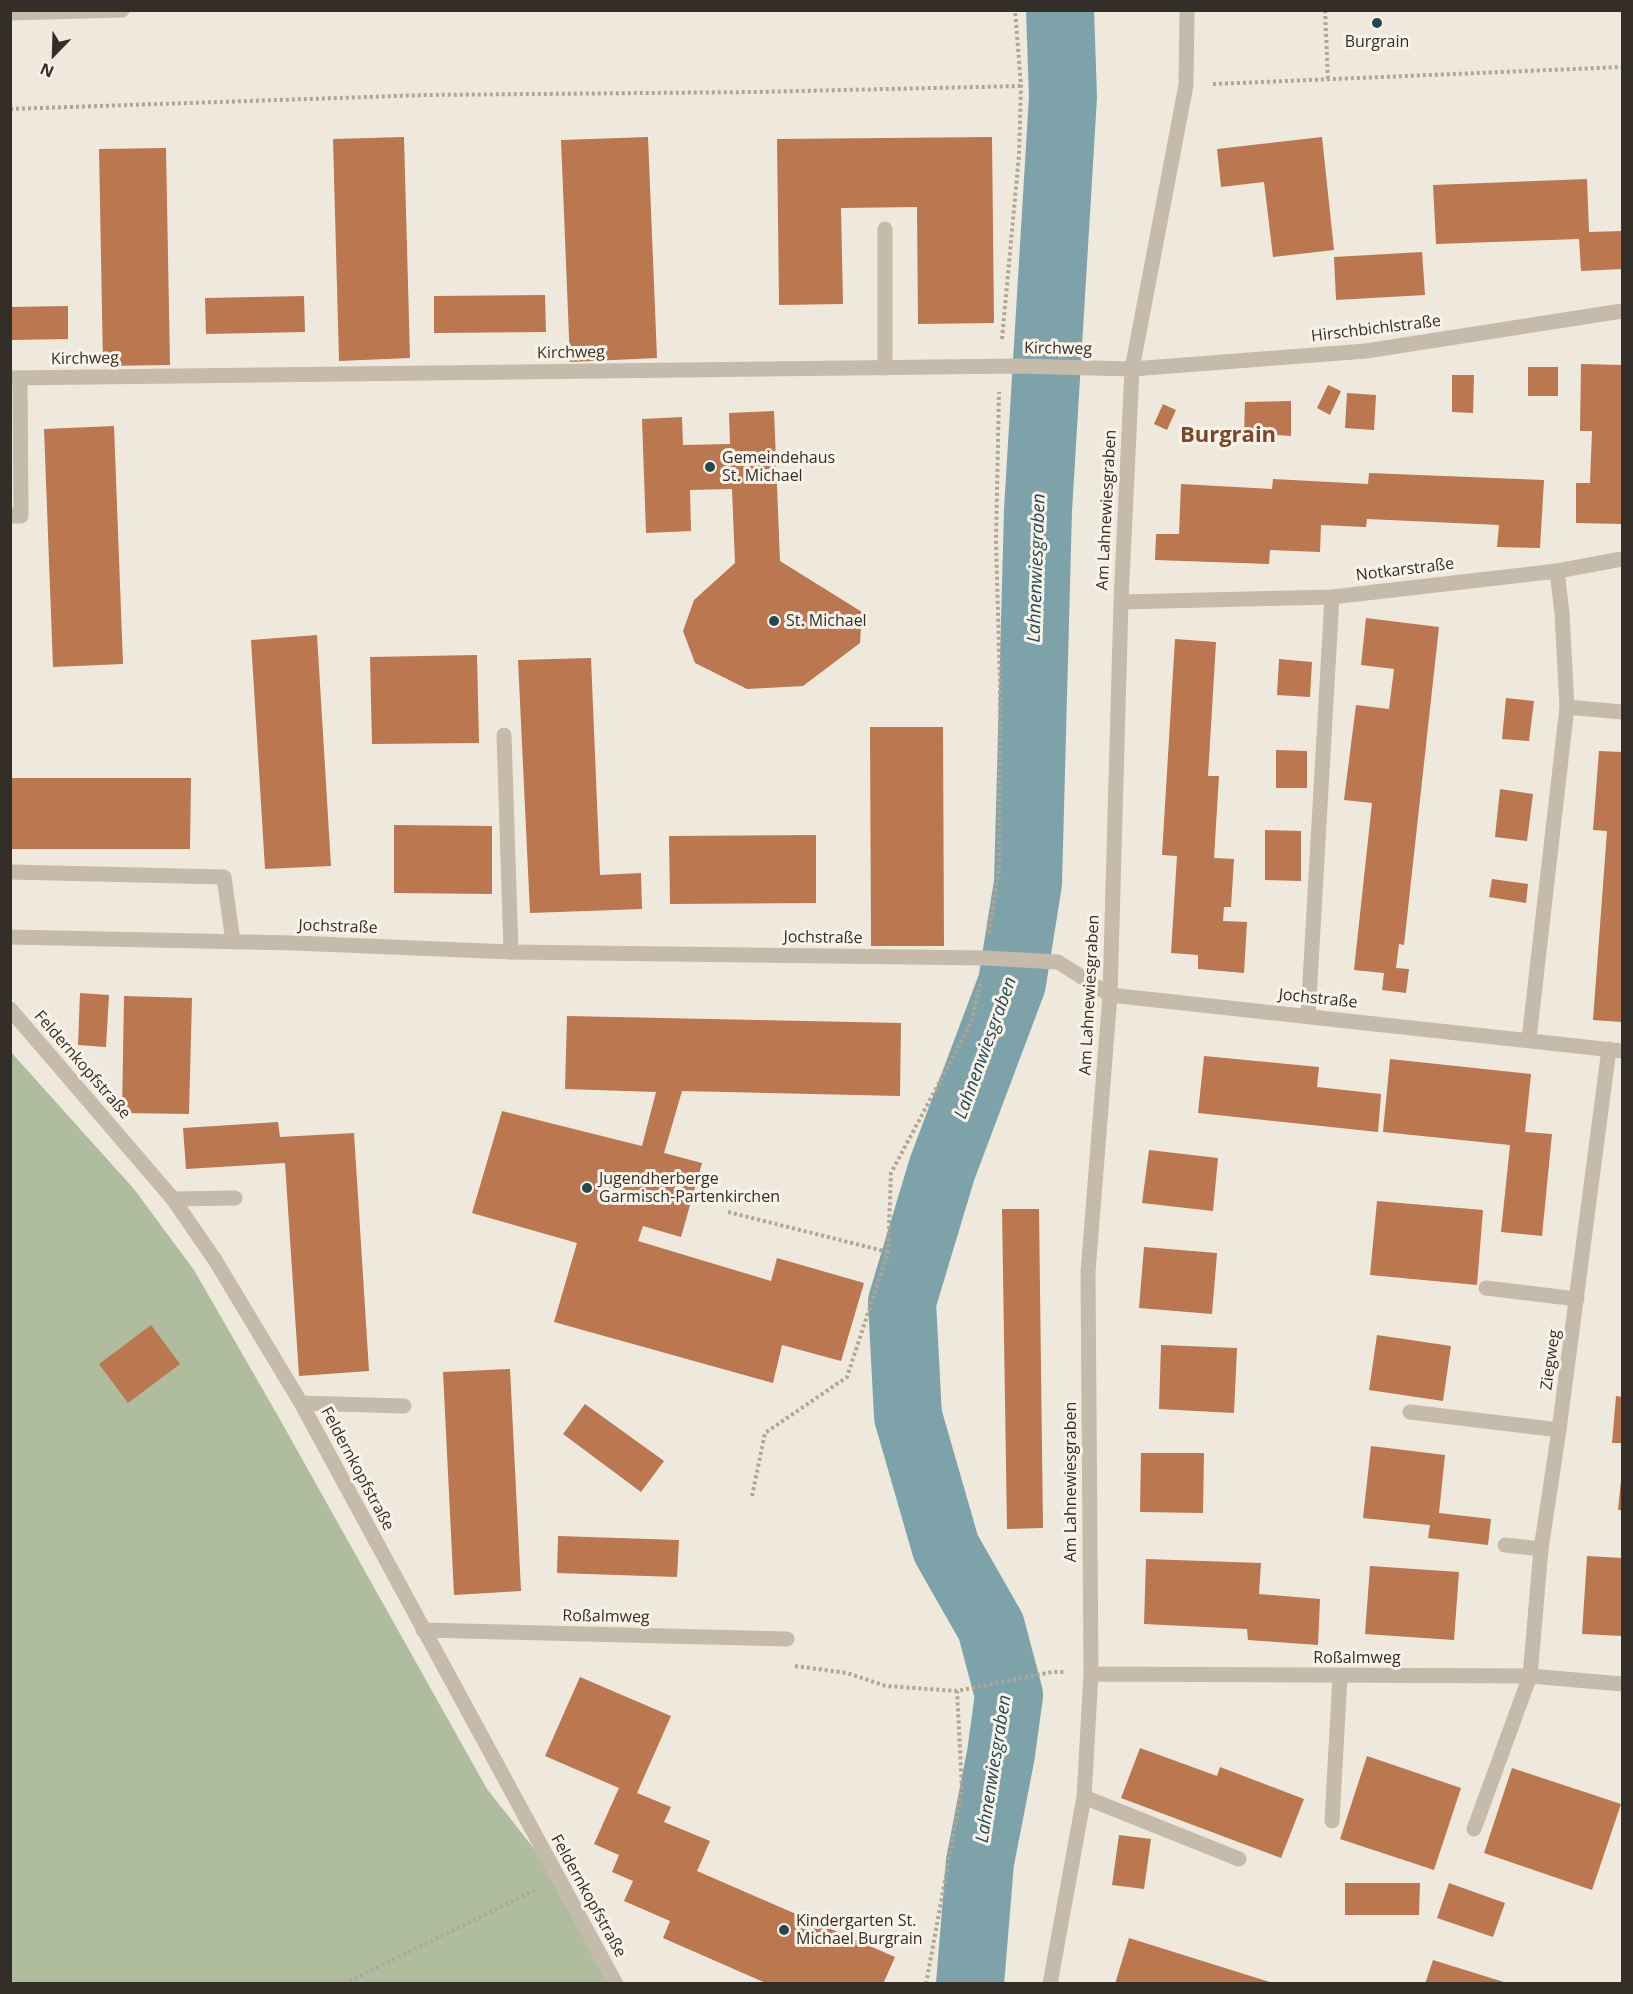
<!DOCTYPE html>
<meta charset="utf-8">
<style>
body{margin:0}
#map{position:relative;width:1633px;height:1994px;overflow:hidden;background:#efe9dd;font-family:"Open Sans",sans-serif}
canvas{display:block}
.frame{position:absolute;inset:0;border:12px solid #342e29;pointer-events:none}
.north{position:absolute;left:24px;top:24px;width:60px;height:60px;-webkit-text-stroke:4px #f8f2e8;paint-order:stroke;rotate:203deg;font-size:16px;font-weight:700;line-height:24px;text-align:center;color:#342e29}
.north::after{content:'';display:block;margin:auto;width:21px;height:27px;background:#342e29;clip-path:polygon(50% 0,100% 100%,50% 72%,0 100%)}
</style>
<div id="map">
<canvas width="1633" height="1994"></canvas>
<div class="frame"></div>
<div class="north">N</div>
</div>
<script>
const context = document.querySelector('canvas').getContext('2d');
context.lineJoin = 'round';
function fill(path, color) { context.fillStyle = color; context.fill(path, 'evenodd'); }
const poly = rows => new Path2D(rows.map(r => 'M' + r).join(''));
function strokePath(path, color, width, dash) { context.strokeStyle = color; context.lineWidth = width; context.lineCap = dash ? 'butt' : 'round'; context.setLineDash(dash || []); context.stroke(path); }
function drawText(font, color, halo, rows, align = 'center') {
  context.font = font + ' "Open Sans",sans-serif'; context.lineWidth = 6; context.setLineDash([]); context.textBaseline = 'middle'; context.strokeStyle = halo; context.fillStyle = color; for (const [text, x, y, turn = 0] of rows) {
    context.save(); context.translate(x, y); context.rotate((+turn || 0) * Math.PI / 180); context.textAlign = isNaN(turn) ? turn : align; if (halo) context.strokeText(text, 0, 0); context.fillText(text, 0, 0); context.restore();
  }
}
const green = poly([
 [10,1051,134,1189,194,1270,278,1416,487,1789,558,1879,616,1983,11,1983]
]);
const river = poly([
 [970,1984,980,1862,1001,1754,1009,1695,991,1627,946,1548,908,1416,902,1302,942,1169,1012,983,1028,883,1038,510,1063,97,1060,10]
]);
const building = poly([
 [404,137,410,358,339,361,333,139],
 [648,137,657,358,570,362,561,140],
 [992,137,994,323,918,324,917,207,841,208,843,304,779,305,777,139],
 [1322,137,1334,250,1273,257,1264,182,1221,187,1217,149],
 [166,148,170,365,103,366,99,149],
 [1587,179,1589,232,1622,231,1622,269,1581,271,1579,239,1436,244,1433,185],
 [1422,252,1425,295,1336,300,1334,257],
 [545,295,546,332,434,333,434,296],
 [304,296,305,332,206,334,205,298],
 [68,306,68,339,10,340,10,307],
 [1581,364,1622,365,1622,524,1576,523,1576,483,1590,483,1592,431,1580,431],
 [1528,367,1558,367,1558,396,1528,396],
 [1452,375,1474,375,1473,413,1452,412],
 [1328,385,1341,391,1330,415,1317,408],
 [1347,393,1376,395,1374,430,1345,428],
 [1291,401,1291,436,1277,435,1277,442,1257,442,1257,435,1244,435,1245,402],
 [1163,404,1176,410,1167,430,1154,424],
 [774,411,780,561,862,612,860,643,803,686,747,689,695,663,683,631,694,600,735,563,732,489,690,490,691,531,646,533,642,419,682,417,683,445,730,444,729,413],
 [114,426,123,664,53,667,44,429],
 [1369,473,1544,480,1540,548,1497,547,1499,525,1367,519,1366,527,1321,525,1320,552,1270,550,1269,564,1155,560,1156,534,1179,534,1181,484,1272,489,1273,479,1368,484],
 [1366,618,1439,627,1404,945,1399,944,1396,968,1409,969,1406,993,1382,990,1384,973,1354,970,1372,803,1344,800,1356,705,1389,709,1394,669,1361,665],
 [317,635,331,866,265,869,251,640],
 [1175,639,1216,642,1208,776,1219,776,1214,858,1234,859,1231,907,1224,907,1223,921,1247,922,1244,973,1198,969,1198,955,1171,953,1177,856,1162,855],
 [477,655,479,743,372,744,370,657],
 [591,658,600,875,641,873,642,909,530,913,518,660],
 [1279,659,1312,662,1310,697,1277,695],
 [1506,698,1534,701,1529,741,1502,739],
 [870,727,943,727,944,946,871,946],
 [1276,750,1307,751,1307,788,1276,788],
 [1599,751,1622,752,1622,1022,1593,1020,1607,831,1593,830],
 [10,778,191,778,190,849,10,849],
 [1500,789,1533,794,1527,841,1495,837],
 [394,825,492,826,492,894,394,893],
 [1265,830,1301,831,1301,881,1265,880],
 [816,835,816,903,670,904,669,836],
 [1492,879,1528,884,1526,903,1489,897],
 [80,993,109,995,106,1047,78,1045],
 [124,996,192,998,189,1114,122,1113],
 [567,1016,901,1023,900,1096,682,1091,664,1153,702,1163,681,1237,643,1226,638,1241,771,1281,777,1258,864,1283,841,1361,782,1345,773,1383,554,1322,577,1243,472,1213,502,1111,642,1146,656,1092,565,1089],
 [1204,1056,1319,1067,1317,1087,1381,1094,1378,1132,1198,1113],
 [1390,1059,1531,1074,1525,1132,1552,1134,1542,1236,1501,1232,1510,1145,1383,1132],
 [278,1122,280,1137,354,1133,369,1371,299,1376,285,1163,186,1169,183,1128],
 [1149,1150,1218,1158,1213,1211,1142,1203],
 [1377,1201,1483,1210,1477,1285,1370,1275],
 [1002,1209,1039,1209,1043,1528,1007,1529],
 [1144,1247,1217,1253,1212,1314,1139,1308],
 [151,1325,180,1364,128,1403,99,1364],
 [1377,1335,1451,1346,1443,1401,1369,1390],
 [1161,1345,1237,1348,1234,1413,1159,1409],
 [510,1369,521,1591,454,1595,443,1372],
 [1616,1396,1622,1397,1622,1443,1612,1443],
 [585,1404,664,1461,641,1492,563,1434],
 [1371,1446,1445,1455,1439,1513,1491,1519,1488,1545,1428,1538,1430,1525,1363,1518],
 [1141,1453,1204,1453,1203,1513,1140,1512],
 [1621,1480,1622,1480,1622,1510,1618,1510],
 [558,1536,679,1540,677,1577,557,1573],
 [1587,1556,1622,1558,1622,1636,1582,1634],
 [1146,1559,1261,1563,1259,1594,1320,1599,1318,1645,1248,1640,1247,1629,1144,1624],
 [1370,1566,1459,1572,1454,1640,1365,1634],
 [580,1677,671,1716,637,1793,671,1807,664,1822,710,1841,697,1871,895,1957,883,1984,768,1984,663,1938,670,1921,624,1901,633,1881,612,1872,619,1855,594,1844,619,1788,545,1756],
 [1140,1748,1217,1776,1220,1767,1304,1799,1281,1858,1121,1798],
 [1367,1756,1461,1788,1434,1870,1340,1839],
 [1512,1768,1621,1804,1592,1890,1484,1853],
 [1119,1835,1151,1839,1144,1889,1112,1885],
 [1345,1883,1420,1883,1419,1915,1345,1915],
 [1449,1883,1505,1903,1493,1937,1437,1918],
 [1129,1938,1273,1983,1273,1984,1115,1984],
 [1433,1960,1507,1983,1507,1984,1425,1984]
]);
const path = poly([
 [1325,10,1328,79],
 [1213,84,1622,67],
 [10,109,427,95,755,92,1021,86],
 [1002,339,1019,155,1021,86,1015,10],
 [989,933,999,868,1000,685,996,542,999,392],
 [728,1212,888,1252],
 [752,1496,765,1433,847,1377,888,1252,891,1173,971,1023,980,984],
 [795,1666,847,1673,886,1686,957,1691,1052,1672,1064,1672],
 [344,1984,535,1890],
 [926,1984,962,1788,957,1691]
]);
const service = poly([
 [885,229,885,368],
 [10,516,21,516,20,378],
 [1557,571,1622,559],
 [504,735,511,952],
 [10,872,224,877,233,942],
 [173,1199,235,1198],
 [1486,1288,1577,1299],
 [301,1403,404,1406],
 [1410,1412,1559,1430],
 [1505,1545,1541,1549],
 [1084,1797,1239,1859],
 [1332,1821,1340,1676],
 [1474,1829,1530,1676]
]);
const minor = poly([
 [10,378,1018,366,1132,369,1366,351,1622,311],
 [1121,602,1332,597,1557,571,1562,613,1567,707,1622,712],
 [10,937,294,943,511,952,986,958,1058,962,1110,995,1622,1051],
 [10,1009,173,1199,215,1260,301,1403,616,1984],
 [1308,1016,1332,597],
 [1529,1039,1567,707],
 [423,1630,787,1639],
 [1091,1674,1530,1676,1622,1684],
 [1530,1676,1541,1549,1559,1430,1609,1049],
 [1050,1984,1084,1797,1091,1674,1088,1272,1110,995,1121,602,1132,369,1186,85,1187,10]
]);
const tertiary = poly([
 [10,13,122,10]
]);
const markers = [
 [1377,23,6,"#224952"],
 [710,467,6,"#224952"],
 [774,621,6,"#224952"],
 [587,1188,6,"#224952"],
 [784,1930,6,"#224952"]
];
const poiNames = [
 ["Burgrain",1377,42,"center"],
 ["Gemeindehaus",722,458],
 ["St. Michael",722,476],
 ["St. Michael",786,621],
 ["Jugendherberge",599,1179],
 ["Garmisch-Partenkirchen",599,1197],
 ["Kindergarten St.",796,1921],
 ["Michael Burgrain",796,1939]
];
const streetNames = [
 ["Hirschbichlstraße",1376,329,-7],
 ["Kirchweg",1058,349,1],
 ["Kirchweg",571,353,-1],
 ["Kirchweg",85,359,-1],
 ["Am Lahnewiesgraben",1107,510,-87],
 ["Notkarstraße",1405,570,-7],
 ["Jochstraße",338,927,2],
 ["Jochstraße",823,938,1],
 ["Am Lahnewiesgraben",1090,995,-87],
 ["Jochstraße",1318,999,6],
 ["Feldernkopfstraße",82,1065,49],
 ["Ziegweg",1551,1360,-82],
 ["Feldernkopfstraße",357,1469,62],
 ["Am Lahnewiesgraben",1071,1482,-90],
 ["Roßalmweg",606,1617,1],
 ["Roßalmweg",1357,1658],
 ["Feldernkopfstraße",588,1896,61]
];
const waterNames = [
 ["Lahnenwiesgraben",1037,568,-88],
 ["Lahnenwiesgraben",986,1048,-70],
 ["Lahnenwiesgraben",994,1769,-81]
];
const districtNames = [
 ["Burgrain",1228,436]
];
fill(green, '#afbd9e');
strokePath(river, '#7ea2aa', 68);
fill(building, '#ba7750');
strokePath(path, '#b2a594', 4, [3, 3]);
strokePath(service, '#c6baaa', 15);
strokePath(minor, '#c6baaa', 15);
strokePath(tertiary, '#c6baaa', 15);
for (const [x, y, r, color] of markers) { const dot = new Path2D(); dot.arc(x, y, r, 0, 2 * Math.PI); context.fillStyle = color; context.fill(dot); strokePath(dot, '#f8f2e8', 2); }
drawText('16px', '#342e29', '#f8f2e8', poiNames, 'left');
drawText('16px', '#342e29', '#f8f2e8', streetNames);
drawText('italic 18px', '#224952', '#f8f2e8', waterNames);
drawText('bold 22px', '#7b472a', '#f8f2e8', districtNames);
</script>
